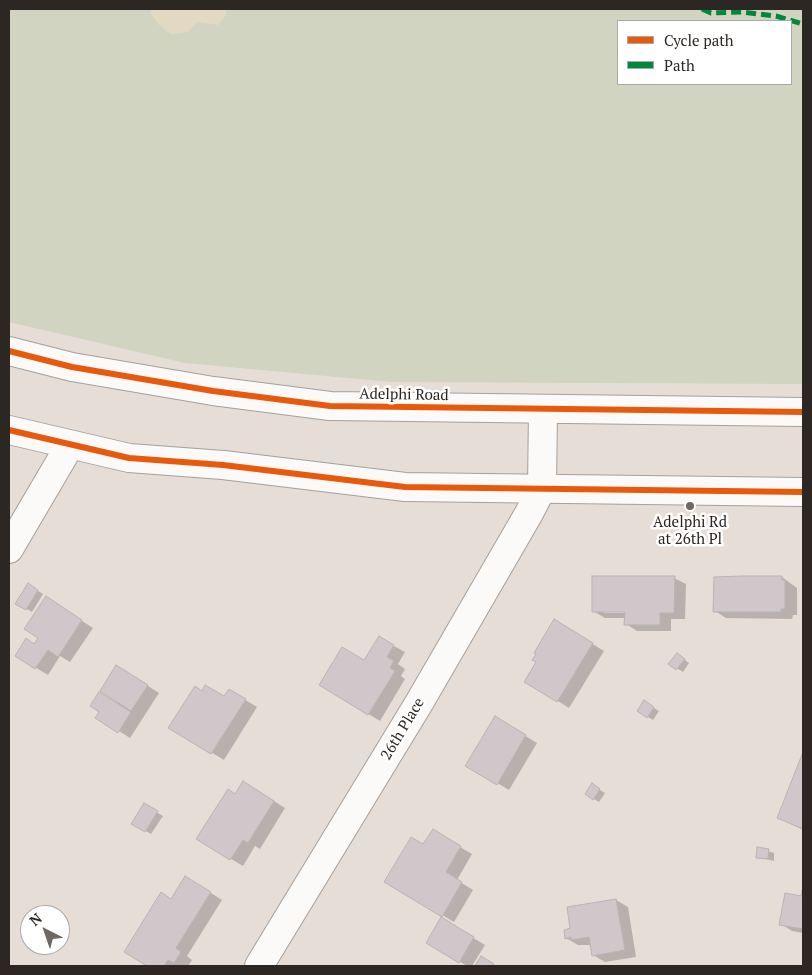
<!DOCTYPE html>
<style>
body{margin:0}
#map{position:relative;width:812px;height:975px;overflow:hidden;background:#e7ddd7;font-family:"PT Serif",serif}
canvas{display:block}
.frame{position:absolute;inset:0;border:10px solid #2d2723;pointer-events:none}
.legend{position:absolute;left:617px;top:20px;width:175px;height:65px;box-sizing:border-box;background:#fff;border:1px solid #aba9a7;margin:0;padding:6px 9px;list-style:none;font-size:15px;color:#2d2723}
.legend li{display:flex;align-items:center;gap:10px;height:25px}
.legend b{width:25px;border:1px solid #aba9a7}
.north{position:absolute;left:20px;top:905px;width:50px;height:50px;box-sizing:border-box;background:#fff;border:1px solid #aba9a7;border-radius:50%;rotate:319deg;font-size:14px;font-weight:700;line-height:20px;text-align:center;color:#2d2723}
.north::after{content:'';display:block;margin:auto;width:18px;height:22px;background:#6e6762;clip-path:polygon(50% 0,100% 100%,50% 72%,0 100%)}
</style>
<div id="map">
<canvas width="812" height="975"></canvas>
<div class="frame"></div>
<ul class="legend">
<li><b style="height:6px;background:#e8590c"></b>Cycle path</li>
<li><b style="height:6px;background:#00873e"></b>Path</li>
</ul>
<div class="north">N</div>
</div>
<script>
const context = document.querySelector('canvas').getContext('2d');
context.lineJoin = 'round';
function fill(path, color) { context.fillStyle = color; context.fill(path, 'evenodd'); }
const poly = rows => new Path2D(rows.map(r => 'M' + r).join(''));
function strokePath(path, color, width, dash) { context.strokeStyle = color; context.lineWidth = width; context.lineCap = dash ? 'butt' : 'round'; context.setLineDash(dash || []); context.stroke(path); }
function drawText(font, color, halo, rows, align = 'center') {
  context.font = font + ' "PT Serif",serif'; context.lineWidth = 5; context.setLineDash([]); context.textBaseline = 'middle'; context.strokeStyle = halo; context.fillStyle = color; for (const [text, x, y, turn = 0] of rows) {
    context.save(); context.translate(x, y); context.rotate((+turn || 0) * Math.PI / 180); context.textAlign = isNaN(turn) ? turn : align; if (halo) context.strokeText(text, 0, 0); context.fillText(text, 0, 0); context.restore();
  }
}
const green = poly([
 [9,9,803,9,803,384,391,382,185,363,9,322],
 [618,21,791,21,791,84,618,84]
]);
const sand = poly([
 [151,9,226,9,226,15,218,25,197,22,188,32,171,34,159,25,151,14]
]);
const shadow = poly([
 [782,577,797,588,797,615,793,615,792,619,726,618,715,611],
 [674,578,686,584,685,619,671,619,671,631,637,631,626,624,626,618,605,618,593,611],
 [604,611,631,611,631,613,604,613],
 [28,585,43,594,32,612,17,603],
 [58,605,93,628,70,662,60,656,48,675,16,656,35,645],
 [566,628,604,651,569,708,526,681],
 [379,638,405,652,398,664,405,669,401,676,405,679,380,721,321,685,365,661],
 [682,658,689,663,683,672,670,664],
 [128,673,159,693,130,738,119,731,101,712,100,694,118,704],
 [229,690,257,707,224,760,170,727,225,698],
 [644,702,659,711,653,720,638,711],
 [496,718,537,743,509,790,467,765],
 [803,755,803,830,779,818],
 [592,785,605,793,599,802,586,794],
 [255,789,285,808,260,849,255,846,243,866,198,839,236,795],
 [144,805,163,816,151,834,133,823],
 [433,831,472,854,457,880,473,890,454,922,386,882,424,846],
 [759,848,774,853,774,861,757,857],
 [197,884,222,900,187,956,192,960,188,966,150,966,126,951,171,900],
 [803,892,803,933,792,931,781,924,802,898],
 [616,900,628,907,636,957,605,962,593,955,591,945,578,945,566,938,572,929],
 [442,919,485,945,472,966,467,966,428,942]
]);
const building = poly([
 [592,576,675,576,674,613,660,613,660,625,624,625,625,612,592,612,592,576],
 [742,576,782,576,782,580,785,580,785,609,781,609,781,612,713,612,714,577,742,576],
 [28,583,38,590,26,610,15,604,28,583],
 [46,596,82,620,58,657,48,650,35,669,15,656,26,638,34,644,38,638,24,629,46,596],
 [554,619,593,643,557,702,524,682,536,662,532,660,536,654,534,653,554,619],
 [379,636,394,645,387,657,394,661,390,668,395,671,368,715,319,685,342,647,364,660,379,636],
 [677,653,685,659,676,670,668,664,677,653],
 [116,665,148,685,131,711,100,691,116,665],
 [205,685,224,696,229,689,246,699,211,754,168,728,195,686,202,691,205,685],
 [99,692,131,712,118,733,95,718,99,712,90,706,99,692],
 [644,700,654,707,647,718,637,711,644,700],
 [495,716,526,735,497,785,465,766,495,716],
 [803,752,803,829,777,818,803,752],
 [243,781,274,801,248,843,243,840,230,860,196,839,228,789,235,794,243,781],
 [592,783,600,789,593,800,585,794,592,783],
 [144,803,158,811,145,832,131,824,144,803],
 [433,829,461,846,446,872,462,882,442,917,384,882,411,837,423,844,433,829],
 [757,847,769,849,768,859,756,858,757,847],
 [185,876,211,892,176,948,181,952,174,963,168,960,164,966,147,966,124,952,161,892,171,899,185,876],
 [803,886,803,929,779,925,785,893,801,896,803,886],
 [616,899,625,950,592,956,589,937,572,940,571,937,565,939,564,930,570,928,567,907,616,899],
 [441,917,474,937,459,963,426,943,441,917],
 [481,956,494,964,493,966,475,966,481,956]
]);
const minor = poly([
 [9,549,70,445],
 [259,966,419,703,528,515,542,488,543,410]
]);
const major = poly([
 [9,351,72,367,213,391,330,406,803,412],
 [9,430,129,458,223,465,405,487,803,492]
]);
const quiet = poly([
 [702,9,711,13,742,12,776,16,803,24]
]);
const cycleway = poly([
 [9,351,72,367,213,391,330,406,803,412],
 [9,430,129,458,223,465,405,487,803,492]
]);
const markers = [
 [690,506,5,"#6e6762"]
];
const streetNames = [
 ["Adelphi Road",404,395,1],
 ["26th Place",403,729,-59]
];
const poiNames = [
 ["Adelphi Rd",690,523],
 ["at 26th Pl",690,540]
];
fill(green, '#d0d4c0');
fill(sand, '#e3d9c2');
fill(shadow, '#0003');
fill(building, '#d0c7cb');
strokePath(building, '#b9b3b2', 1);
strokePath(minor, '#a69f9a', 30);
strokePath(major, '#a69f9a', 30);
strokePath(minor, '#fbfaf9', 28);
strokePath(major, '#fbfaf9', 28);
strokePath(quiet, '#00873e', 5, [10, 5]);
strokePath(cycleway, '#e8590c', 6);
for (const [x, y, r, color] of markers) { const dot = new Path2D(); dot.arc(x, y, r, 0, 2 * Math.PI); context.fillStyle = color; context.fill(dot); strokePath(dot, '#fff', 2); }
drawText('15px', '#2d2723', '#fff', streetNames);
drawText('15px', '#2d2723', '#fff', poiNames);
</script>
